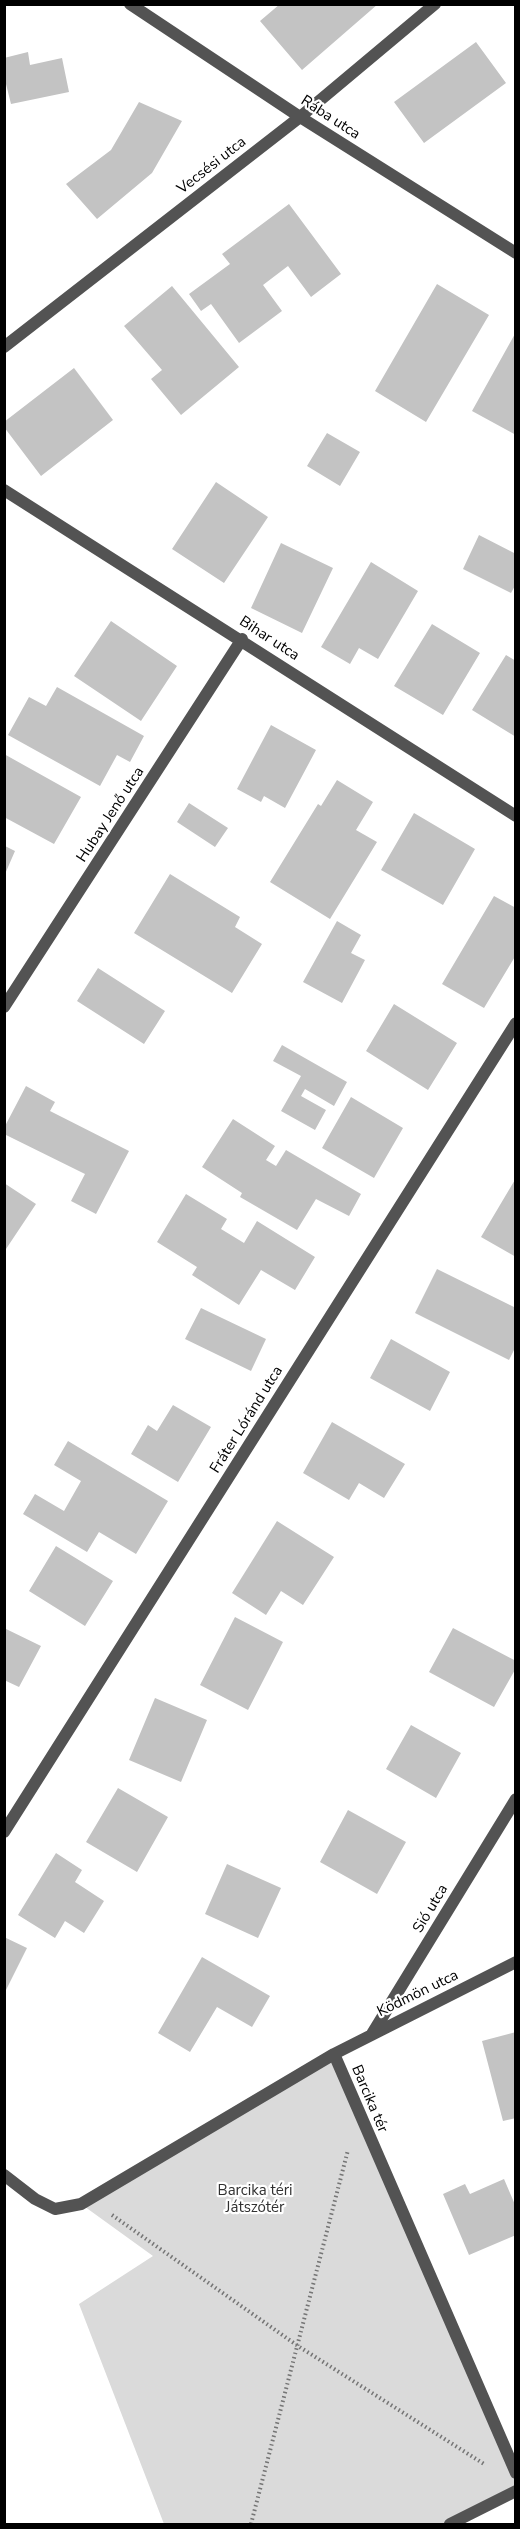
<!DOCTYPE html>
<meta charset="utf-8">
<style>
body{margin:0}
#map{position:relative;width:520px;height:2529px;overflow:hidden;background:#fff;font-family:"Nunito Sans",sans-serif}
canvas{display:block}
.frame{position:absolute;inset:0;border:6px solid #000;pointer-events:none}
</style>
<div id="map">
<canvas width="520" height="2529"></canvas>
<div class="frame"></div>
</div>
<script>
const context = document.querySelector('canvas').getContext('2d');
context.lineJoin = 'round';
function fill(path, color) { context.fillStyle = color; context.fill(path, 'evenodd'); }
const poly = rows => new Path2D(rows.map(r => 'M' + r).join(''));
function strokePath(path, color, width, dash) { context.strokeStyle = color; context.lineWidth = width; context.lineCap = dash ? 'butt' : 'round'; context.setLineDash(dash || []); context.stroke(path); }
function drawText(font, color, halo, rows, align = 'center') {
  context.font = font + ' "Nunito Sans",sans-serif'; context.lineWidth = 4.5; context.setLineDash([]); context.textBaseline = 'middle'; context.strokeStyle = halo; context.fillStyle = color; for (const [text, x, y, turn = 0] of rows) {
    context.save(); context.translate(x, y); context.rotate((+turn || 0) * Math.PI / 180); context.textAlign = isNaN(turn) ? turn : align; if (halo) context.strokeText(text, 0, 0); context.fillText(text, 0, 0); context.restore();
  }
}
const green = poly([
 [334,2054,515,2474,515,2491,449,2524,164,2524,79,2304,153,2256,81,2204]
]);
const building = poly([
 [280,4,378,4,302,70,260,21],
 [476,42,506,83,424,143,394,102],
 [28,52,30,65,62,58,69,92,11,104,4,76,4,58],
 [139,102,182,121,152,173,97,219,66,184,111,150],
 [289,204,341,274,311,297,288,266,263,285,282,311,239,343,211,304,201,311,189,294,230,264,222,254],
 [437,284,489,315,426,422,375,391],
 [172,286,239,367,181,415,151,379,162,370,124,326],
 [516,332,516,435,472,411],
 [74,368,113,420,41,476,4,427,4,422],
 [327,433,360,452,340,486,307,466],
 [216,482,268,517,224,583,172,549],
 [479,535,516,554,516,584,511,593,463,569],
 [281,543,333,568,302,633,251,608],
 [371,562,418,591,378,659,359,648,350,664,321,647],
 [111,621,177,666,141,721,74,676],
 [432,624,480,653,443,715,394,686],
 [506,655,516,661,516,737,472,710],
 [57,687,144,736,130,762,117,755,100,786,8,735,29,697,46,706],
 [271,725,316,750,285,808,264,796,261,802,237,789],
 [4,754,81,797,54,844,4,817],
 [337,780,373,802,356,830,377,842,330,919,270,882,318,804,321,806],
 [189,803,228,828,215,847,177,822],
 [414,813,475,849,443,905,381,870],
 [5,846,15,851,5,874],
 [170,874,240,917,235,927,262,944,232,993,134,933],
 [494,896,516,908,516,955,484,1008,442,984],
 [337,921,361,935,351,953,365,960,342,1003,303,982],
 [98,968,165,1011,144,1044,77,1001],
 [394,1004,457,1043,428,1090,366,1051],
 [282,1045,347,1082,334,1106,305,1089,301,1096,326,1110,315,1130,281,1111,301,1076,273,1061],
 [26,1086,55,1102,50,1111,129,1151,96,1214,71,1201,85,1174,4,1134,4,1128],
 [351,1097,403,1128,374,1178,322,1148],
 [233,1119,275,1146,266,1160,276,1166,286,1150,361,1194,349,1216,316,1199,297,1230,240,1197,242,1193,202,1167],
 [516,1178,516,1257,481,1237],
 [4,1183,36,1204,4,1252],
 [186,1194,227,1219,221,1229,244,1243,257,1221,315,1257,295,1290,261,1270,239,1305,192,1275,197,1267,157,1242],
 [437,1269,516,1308,516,1346,509,1360,415,1313],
 [201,1308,266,1339,251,1371,185,1339],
 [391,1339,450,1372,430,1411,370,1378],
 [173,1405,211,1427,178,1482,131,1454,148,1425,157,1431],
 [332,1422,405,1464,384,1498,359,1483,349,1500,303,1473],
 [68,1441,168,1501,136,1554,99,1532,87,1552,23,1514,35,1494,64,1511,81,1481,54,1465],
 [277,1521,334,1557,303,1605,281,1591,266,1615,232,1593],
 [56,1546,113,1581,85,1626,29,1591],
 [235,1617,283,1642,248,1710,200,1685],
 [4,1628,41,1646,19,1687,4,1680],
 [453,1628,516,1661,516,1668,494,1707,429,1672],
 [155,1698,207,1720,181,1782,129,1760],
 [411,1725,461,1753,436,1798,386,1769],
 [118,1788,168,1817,137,1872,86,1842],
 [348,1810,406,1842,377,1894,320,1862],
 [56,1853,82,1870,75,1882,104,1901,84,1933,65,1921,55,1938,18,1915],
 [227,1864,281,1888,258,1938,205,1914],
 [4,1937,27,1948,4,1994],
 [202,1957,270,1996,252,2027,217,2007,190,2052,158,2033],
 [516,2032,516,2118,503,2121,482,2041],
 [504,2179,516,2207,516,2235,469,2255,443,2194,465,2184,470,2194]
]);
const path = poly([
 [112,2215,298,2346,484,2464],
 [251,2524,348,2150]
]);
const minor = poly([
 [130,4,300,117,516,253],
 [4,347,300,117,435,4],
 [4,490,516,816],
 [4,1007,242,639],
 [4,1832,516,1023],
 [372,2034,516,1799],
 [334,2054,516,2473],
 [4,2175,35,2199,55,2209,81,2204,334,2054,516,1962],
 [450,2524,516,2491]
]);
const streetNames = [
 ["Rába utca",330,118,33],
 ["Vecsési utca",212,166,-38],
 ["Bihar utca",269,639,33],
 ["Hubay Jenő utca",111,815,-57],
 ["Fráter Lóránd utca",247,1420,-58],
 ["Sió utca",431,1909,-59],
 ["Ködmön utca",418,1994,-26],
 ["Barcika tér",369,2099,67]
];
const parkNames = [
 ["Barcika téri",255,2191],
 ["Játszótér",255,2208]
];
fill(green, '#dadada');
fill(building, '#c3c3c3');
strokePath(path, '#757575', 4, [1.5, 3]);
strokePath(minor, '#535353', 12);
drawText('15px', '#000', '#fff', streetNames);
drawText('15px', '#313131', '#fff', parkNames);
</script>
